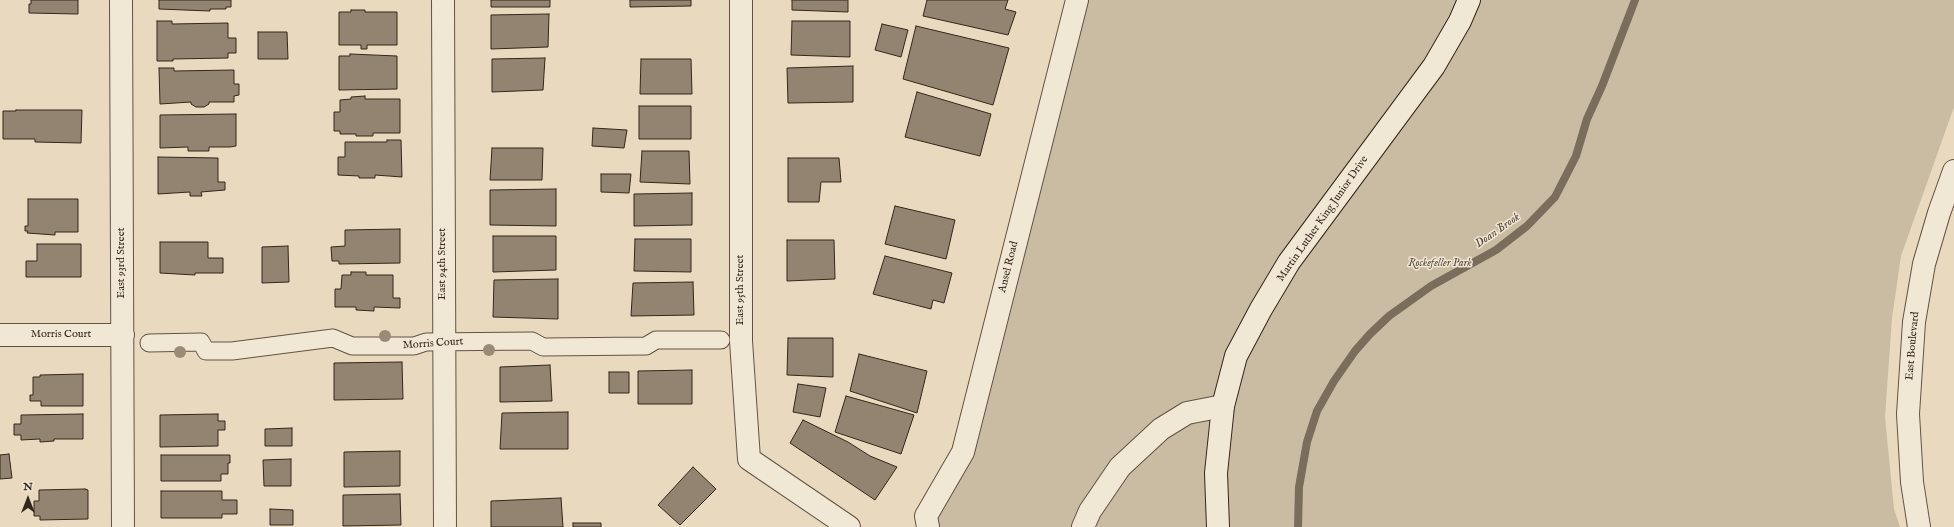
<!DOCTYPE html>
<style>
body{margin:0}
#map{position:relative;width:1954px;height:527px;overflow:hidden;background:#e9dabf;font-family:"IM FELL English",serif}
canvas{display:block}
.north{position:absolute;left:8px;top:479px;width:40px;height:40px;-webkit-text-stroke:3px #f1e7d5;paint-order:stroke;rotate:0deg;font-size:11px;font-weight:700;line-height:16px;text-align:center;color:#34261a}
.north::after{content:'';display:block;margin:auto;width:14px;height:18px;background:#34261a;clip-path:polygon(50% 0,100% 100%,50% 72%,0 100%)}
</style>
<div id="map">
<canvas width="1954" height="527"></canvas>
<div class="north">N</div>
</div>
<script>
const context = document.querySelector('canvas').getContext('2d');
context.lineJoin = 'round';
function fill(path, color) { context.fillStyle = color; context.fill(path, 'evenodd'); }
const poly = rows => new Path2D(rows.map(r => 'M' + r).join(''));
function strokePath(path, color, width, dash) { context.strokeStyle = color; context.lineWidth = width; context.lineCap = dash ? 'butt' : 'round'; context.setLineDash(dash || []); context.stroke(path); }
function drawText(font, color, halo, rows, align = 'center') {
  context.font = font + ' "IM FELL English",serif'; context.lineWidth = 3; context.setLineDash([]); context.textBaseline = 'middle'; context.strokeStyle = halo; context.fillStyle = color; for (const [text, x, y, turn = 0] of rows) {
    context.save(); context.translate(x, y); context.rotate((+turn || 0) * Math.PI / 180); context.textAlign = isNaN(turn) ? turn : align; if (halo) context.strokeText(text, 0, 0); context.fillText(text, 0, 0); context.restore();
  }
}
const green = poly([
 [1077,0,1954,0,1954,107,1901,256,1892,318,1885,417,1894,509,1900,527,928,527,963,452]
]);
const stream = poly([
 [1298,527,1299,487,1307,442,1317,411,1334,381,1355,351,1370,334,1389,316,1431,286,1496,250,1527,226,1555,197,1576,156,1587,119,1602,86,1635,0]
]);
const building = poly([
 [31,0,78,0,78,14,29,13,29,4,31,4,31,0],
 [159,0,231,0,231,7,226,7,226,9,210,9,210,11,159,9,159,0],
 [491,0,550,0,550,7,491,7,491,0],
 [630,0,691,0,691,6,630,7,630,0],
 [792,0,848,0,848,12,792,10,792,0],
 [927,0,1008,0,1005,9,1016,12,1008,35,923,16,927,0],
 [351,10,365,10,365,12,397,12,397,45,367,45,367,49,361,49,361,45,339,45,339,12,351,12,351,10],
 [549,14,548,47,491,49,491,15,549,14],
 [157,21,172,21,172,24,228,23,228,38,236,38,236,53,228,53,228,58,173,59,173,61,157,61,157,21],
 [792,21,850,21,850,57,791,55,792,21],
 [882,24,908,30,901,57,875,50,882,24],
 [916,26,1009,48,993,105,903,79,916,26],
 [258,32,287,32,288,59,258,59,258,32],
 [350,54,397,56,397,89,339,90,339,56,350,56,350,54],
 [545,58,543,90,492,92,492,59,545,58],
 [641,59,691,59,692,94,640,94,641,59],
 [853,66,853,102,788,103,787,68,853,66],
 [159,68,174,68,174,71,234,70,234,84,239,84,239,95,234,96,234,102,209,102,209,104,204,107,196,107,191,104,191,102,160,104,159,68],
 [917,92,991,114,980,156,905,137,917,92],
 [365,96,365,99,400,99,400,133,373,133,373,136,356,136,356,134,340,134,340,131,334,131,334,112,340,112,340,100,351,99,351,97,365,96],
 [639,106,691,106,691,139,639,139,639,106],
 [16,110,82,110,81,143,35,142,35,139,3,139,3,111,16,111,16,110],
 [236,114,236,146,230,147,209,147,209,151,188,151,188,147,160,148,160,115,236,114],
 [593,128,627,130,624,148,592,146,593,128],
 [387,140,401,140,402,177,375,175,375,178,359,178,359,176,338,175,338,157,345,157,345,142,387,142,387,140],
 [492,148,543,148,542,180,490,180,492,148],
 [642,151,689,151,690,184,640,182,642,151],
 [158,157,218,158,218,182,225,182,225,190,201,192,202,196,190,196,190,192,158,194,158,157],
 [788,158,839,158,841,182,821,182,819,202,788,202,788,158],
 [601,174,631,174,629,193,601,192,601,174],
 [556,189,556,226,490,225,490,190,556,189],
 [692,193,692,225,634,226,634,194,692,193],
 [28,199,78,199,78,232,55,232,55,235,27,233,28,231,25,231,25,226,28,226,28,199],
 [895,206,955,220,946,259,885,244,895,206],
 [400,229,400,263,339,264,339,261,332,261,331,247,345,246,345,230,400,229],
 [493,236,556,236,556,270,493,272,493,236],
 [635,239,691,239,691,272,634,271,635,239],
 [787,240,834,240,835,279,787,281,787,240],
 [160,242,208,242,208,258,223,258,223,273,195,273,195,275,160,273,160,242],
 [37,244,81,244,81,277,26,277,26,261,37,261,37,244],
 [288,246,289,282,262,283,262,247,288,246],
 [885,256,952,273,944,303,933,300,931,309,873,294,885,256],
 [351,272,366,272,366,275,393,275,393,298,400,298,400,308,374,307,374,311,356,310,356,307,335,307,335,289,341,289,342,275,351,275,351,272],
 [558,279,558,319,493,317,494,280,558,279],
 [693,282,694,315,631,316,633,283,693,282],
 [788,338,833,338,833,377,787,375,788,338],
 [859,354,927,371,917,413,850,391,859,354],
 [402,362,403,399,334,400,334,363,402,362],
 [550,365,552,401,500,402,500,367,550,365],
 [692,370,692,404,638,404,638,371,692,370],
 [609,372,629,372,629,393,609,393,609,372],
 [83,374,83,406,41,406,41,401,30,401,30,395,33,395,33,377,40,377,40,375,83,374],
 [798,384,826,388,820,417,793,412,798,384],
 [846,396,914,415,901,454,835,432,846,396],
 [568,412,568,449,500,449,502,413,568,412],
 [83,414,83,439,54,439,54,441,40,442,40,439,21,440,21,435,14,435,14,424,21,424,21,415,83,414],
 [218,414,218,421,225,421,225,430,218,430,218,446,160,447,160,415,218,414],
 [803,420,848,442,870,456,897,467,875,500,790,443,803,420],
 [292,428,292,446,265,446,265,429,292,428],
 [400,451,400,486,344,487,344,452,400,451],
 [9,454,12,478,0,479,0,455,9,454],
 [161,455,230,455,230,463,228,463,228,474,221,474,221,481,161,481,161,455],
 [291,459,291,486,264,486,263,460,291,459],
 [693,467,716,489,680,525,658,505,693,467],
 [85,489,88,490,88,519,40,520,40,516,34,516,34,501,39,501,39,490,85,489],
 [161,491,222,491,222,500,237,500,237,514,222,514,222,518,161,518,161,491],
 [400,494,401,525,343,526,343,495,400,494],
 [561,498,563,527,491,527,491,501,561,498],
 [270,509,293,510,293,525,270,525,270,509],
 [573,523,601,523,601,527,573,527,573,523]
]);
const pedestrian = poly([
 [149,343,201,342,206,351,232,351,333,338,352,346,414,346,426,342,532,341,543,347,646,346,656,340,721,340]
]);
const minor = poly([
 [121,0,123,527],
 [443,0,445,527],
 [741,0,741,341,749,459,849,527],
 [0,335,123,335],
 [928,527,926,516,963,452,1077,0],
 [1083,527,1090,511,1120,467,1161,429,1187,413,1223,406]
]);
const tertiary = poly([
 [1919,527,1912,482,1908,414,1914,322,1924,264,1939,213,1954,171]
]);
const secondary = poly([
 [1218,527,1216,473,1223,406,1236,356,1261,309,1289,262,1434,66,1460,21,1469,0]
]);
const trees = [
 [385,336],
 [489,350],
 [180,352]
];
const streetNames = [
 ["Martin Luther King Junior Drive",1323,219,-55],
 ["East 93rd Street",122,263,-90],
 ["East 94th Street",443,264,-90],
 ["Ansel Road",1009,267,-76],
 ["East 95th Street",741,290,-90],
 ["Morris Court",61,335],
 ["Morris Court",433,344,-4],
 ["East Boulevard",1913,346,-85]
];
const parkNames = [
 ["Rockefeller Park",1440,264]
];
const waterNames = [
 ["Doan Brook",1498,231,-35]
];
fill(green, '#cabba3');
strokePath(stream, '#7b6d5b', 8);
fill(building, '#928470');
strokePath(building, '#34261a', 1);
strokePath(pedestrian, '#615343', 19);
strokePath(minor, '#615343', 24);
strokePath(tertiary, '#615343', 24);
strokePath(secondary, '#34261a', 24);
strokePath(pedestrian, '#f1e7d5', 17);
strokePath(minor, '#f1e7d5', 22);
strokePath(tertiary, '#f1e7d5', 22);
strokePath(secondary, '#f1e7d5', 22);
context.fillStyle = '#9a8b77';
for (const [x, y] of trees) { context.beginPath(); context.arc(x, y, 6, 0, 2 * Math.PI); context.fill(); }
drawText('11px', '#34261a', '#f1e7d5', streetNames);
drawText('italic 11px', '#5a4b3c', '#f1e7d5', parkNames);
drawText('italic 12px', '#584a3b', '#f1e7d5', waterNames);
</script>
